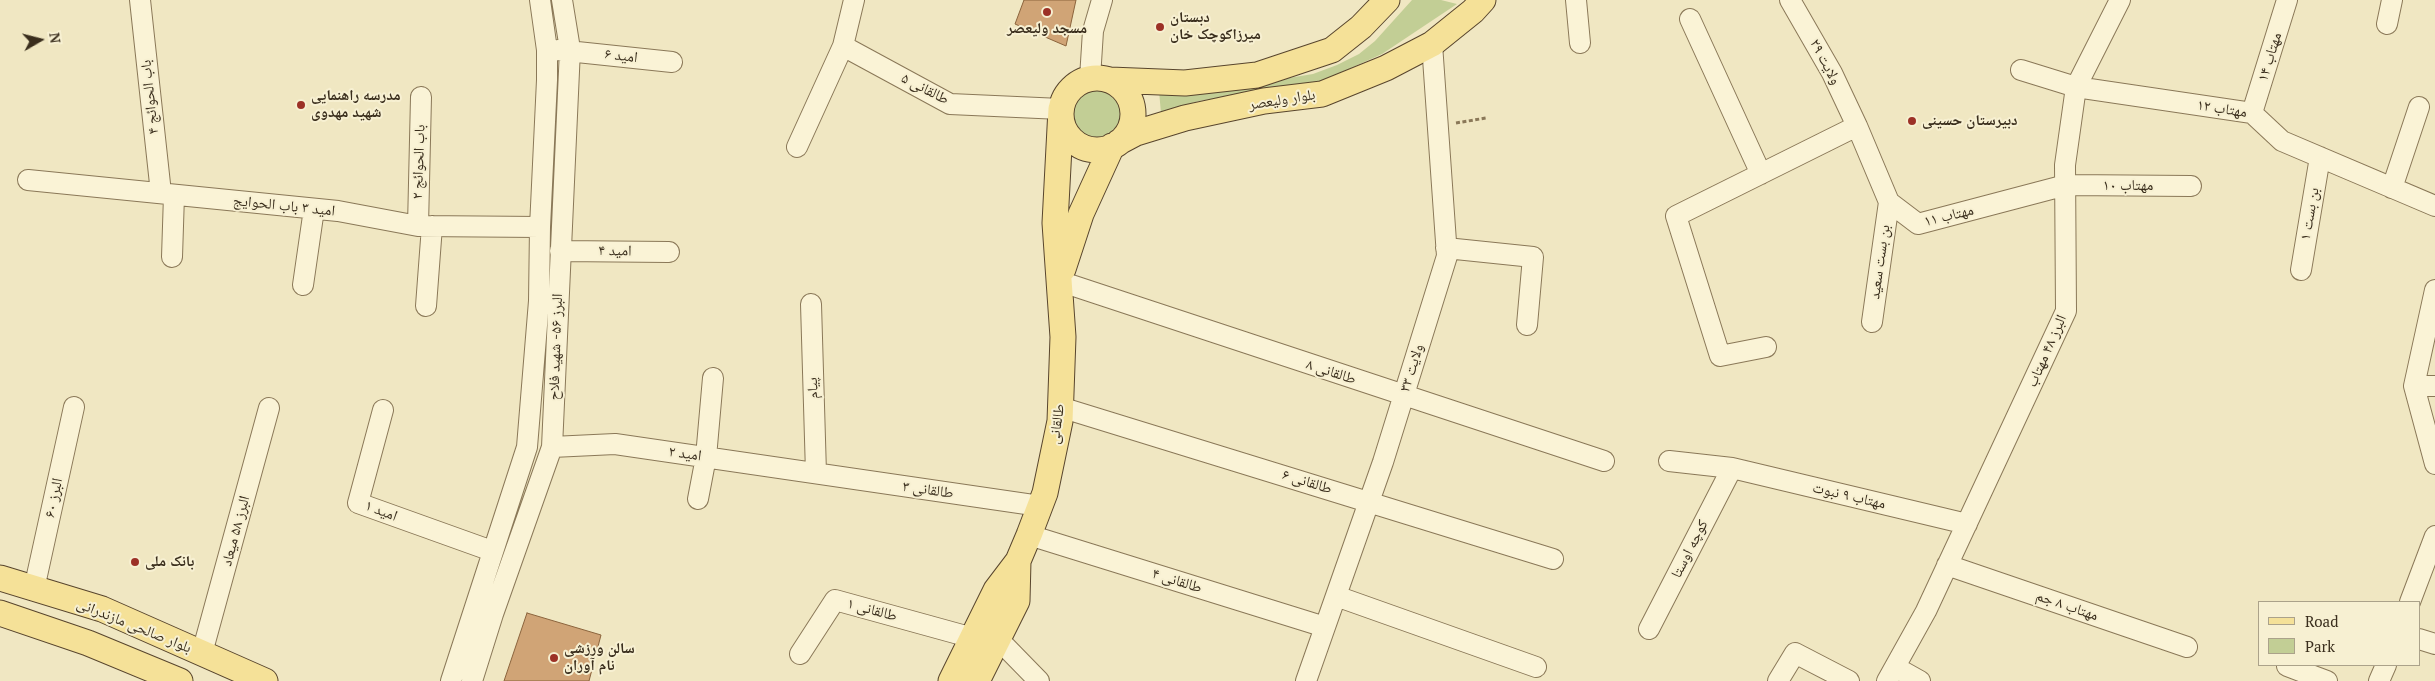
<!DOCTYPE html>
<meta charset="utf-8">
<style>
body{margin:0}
#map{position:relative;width:2435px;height:681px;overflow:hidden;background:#f0e7c2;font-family:"PT Serif",serif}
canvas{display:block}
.legend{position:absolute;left:2258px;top:601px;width:162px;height:65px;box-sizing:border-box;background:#f7f0d2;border:1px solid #aba28a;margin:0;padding:6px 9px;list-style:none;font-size:15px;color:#3a2e1d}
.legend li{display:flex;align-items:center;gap:10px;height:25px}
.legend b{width:25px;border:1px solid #aba28a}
.north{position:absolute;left:15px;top:15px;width:50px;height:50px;-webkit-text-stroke:4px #f7f0d2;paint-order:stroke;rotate:82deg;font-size:14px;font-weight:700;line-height:20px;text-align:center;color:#3a2e1d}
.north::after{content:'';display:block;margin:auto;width:18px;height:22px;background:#3a2e1d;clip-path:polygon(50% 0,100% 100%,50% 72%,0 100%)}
</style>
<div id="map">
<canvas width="2435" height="681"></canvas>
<ul class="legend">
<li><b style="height:6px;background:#f5e198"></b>Road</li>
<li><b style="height:14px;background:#c2ce95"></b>Park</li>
</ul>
<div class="north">N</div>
</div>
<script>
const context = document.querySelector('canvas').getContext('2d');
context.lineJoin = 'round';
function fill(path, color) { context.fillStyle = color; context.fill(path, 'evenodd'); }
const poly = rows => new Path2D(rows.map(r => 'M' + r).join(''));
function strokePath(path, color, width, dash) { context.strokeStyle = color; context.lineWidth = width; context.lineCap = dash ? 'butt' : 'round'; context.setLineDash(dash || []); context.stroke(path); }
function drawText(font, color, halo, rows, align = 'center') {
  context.font = font + ' "PT Serif","Noto Naskh Arabic",serif'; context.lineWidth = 4; context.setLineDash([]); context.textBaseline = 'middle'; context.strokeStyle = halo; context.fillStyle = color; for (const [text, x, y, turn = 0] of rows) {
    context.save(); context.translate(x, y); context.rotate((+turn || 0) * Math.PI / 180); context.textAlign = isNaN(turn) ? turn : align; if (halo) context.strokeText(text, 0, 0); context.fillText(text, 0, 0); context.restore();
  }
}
const green = poly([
 [1412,0,1441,0,1457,4,1382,54,1322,81,1199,101,1161,113,1159,91,1234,87,1313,74,1337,65,1359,54,1375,41],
 '1070 114a27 27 0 1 1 54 0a27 27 0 1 1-54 0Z'
]);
const building = poly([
 [1024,0,1076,0,1066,46,1015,24,1024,0],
 [527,613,601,635,589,681,504,681,527,613]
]);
const path = poly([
 [1456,123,1486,118]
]);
const minor = poly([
 [140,0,161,193],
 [854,0,843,46,950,104,1061,109],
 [1576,0,1580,43],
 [1790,0,1832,73,1857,126,1889,202,1918,224,2066,185,2191,186],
 [1690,19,1761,174],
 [2387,24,2392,0],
 [558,50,672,62],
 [2021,70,2076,87,2252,113,2282,141,2435,206],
 [1090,78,1093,31,1102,0],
 [2252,113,2287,0],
 [797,147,843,46],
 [28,180,338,211,418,226,540,227],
 [2392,188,2419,107],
 [418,226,421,97],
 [1446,248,1533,257,1527,325],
 [560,251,669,252],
 [172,257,174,195],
 [2301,270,2320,157],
 [1059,281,1604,461],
 [303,285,314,209],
 [2435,290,2414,386,2435,464],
 [811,304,816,473],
 [426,306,432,226],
 [1872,322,1889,202],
 [1766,347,1720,356,1676,216,1857,126],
 [2414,386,2435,386],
 [1060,407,1553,559],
 [383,410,358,503,492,551],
 [552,447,615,444,1040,506],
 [1669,461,1732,468,1967,524],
 [698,499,706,457,713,378],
 [1029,535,1325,627],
 [1947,565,2187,647],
 [34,589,74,407],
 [1336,596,1536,667],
 [2410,602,2435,536],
 [1649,629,1732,468],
 [998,639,1039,681],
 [2419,639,2435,644],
 [202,653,269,408],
 [800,654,835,600,973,638],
 [2287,666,2327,681],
 [1895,667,1920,681],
 [451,681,527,447,539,301,540,227,547,80,547,50,540,0],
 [472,681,493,614,552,447,570,49,562,0],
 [1306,681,1383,462,1447,256,1432,44],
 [1778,681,1795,653,1849,681],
 [1887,681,1926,611,2066,311,2065,165,2076,87,2120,0],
 [2379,681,2386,665]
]);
const major = poly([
 '1061 114a36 36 0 1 1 72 0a36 36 0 1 1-72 0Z',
 [1110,80,1185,83,1257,75,1332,50,1361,27,1387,0],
 [1119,142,1136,133,1185,118,1264,101,1322,94,1386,68,1432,44,1473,11,1483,0],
 [1063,269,1081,214,1112,146],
 [0,578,102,609,265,681],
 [0,613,88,643,180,681],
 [951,681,996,590,1018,561,1029,535,1045,493,1060,421,1063,337,1055,223,1061,109],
 [977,681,1017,601,1018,561]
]);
const markers = [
 [1047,12,5,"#9c3126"],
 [1160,27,5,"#9c3126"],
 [301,105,5,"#9c3126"],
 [1912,121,5,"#9c3126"],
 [135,562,5,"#9c3126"],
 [554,658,5,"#9c3126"]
];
const poiNames = [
 ["دبستان",1170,18],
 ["میرزاکوچک خان",1170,35],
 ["مسجد ولیعصر",1047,29,"center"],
 ["مدرسه راهنمایی",311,96],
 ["شهید مهدوی",311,113],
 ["دبیرستان حسینی",1922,121],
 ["بانک ملی",145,562],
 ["سالن ورزشی",564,649],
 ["نام آوران",564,666]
];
const streetNames = [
 ["امید ۶",621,56,7],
 ["مهتاب ۱۴",2270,57,-73],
 ["ولایت ٢٩",1825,62,62],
 ["طالقانی ۵",925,89,27],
 ["باب الحوائج ۴",150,97,-96],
 ["بلوار ولیعصر",1282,100,-9],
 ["مهتاب ۱۲",2222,109,9],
 ["باب الحوائج ۲",419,162,-88],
 ["مهتاب ۱۰",2128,186],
 ["امید ۳ باب الحوایج",284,206,6],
 ["بن بست ۱",2310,214,-80],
 ["مهتاب ۱۱",1949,216,-14],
 ["امید ۴",615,251,1],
 ["بن بست سعید",1880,262,-82],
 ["البرز ۵۶- شهید فلاح",556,347,-88],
 ["البرز ۴۸ مهتاب",2047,351,-66],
 ["ولایت ٣۳",1412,368,-73],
 ["طالقانی ۸",1331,372,18],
 ["پیام",813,388,-92],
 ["طالقانی",1057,424,-82],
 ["امید ۲",685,454,8],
 ["طالقانی ۶",1307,482,17],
 ["طالقانی ۳",928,490,8],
 ["مهتاب ۹ نبوت",1849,496,13],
 ["البرز ۶۰",54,498,-78],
 ["امید ۱",381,511,21],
 ["البرز ۵۸ میعاد",236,531,-75],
 ["کوچه اوستا",1690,549,-63],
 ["طالقانی ۴",1177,581,17],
 ["مهتاب ۸ جم",2067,606,19],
 ["طالقانی ۱",872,610,15],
 ["بلوار صالحی مازندرانی",134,626,22]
];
fill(green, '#c2ce95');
fill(building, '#d0a476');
strokePath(building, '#8b643d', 1);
strokePath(minor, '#8a7858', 22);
strokePath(major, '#58452d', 27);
strokePath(path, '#8a7858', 3, [4, 2.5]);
strokePath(minor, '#faf3d6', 20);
strokePath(major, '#f5e198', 25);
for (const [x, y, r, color] of markers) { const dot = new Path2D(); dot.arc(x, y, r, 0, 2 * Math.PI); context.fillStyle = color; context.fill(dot); strokePath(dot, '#f7f0d2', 2); }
drawText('bold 15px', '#3a2e1d', '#f7f0d2', poiNames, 'left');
drawText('15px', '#3a2e1d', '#f7f0d2', streetNames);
</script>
